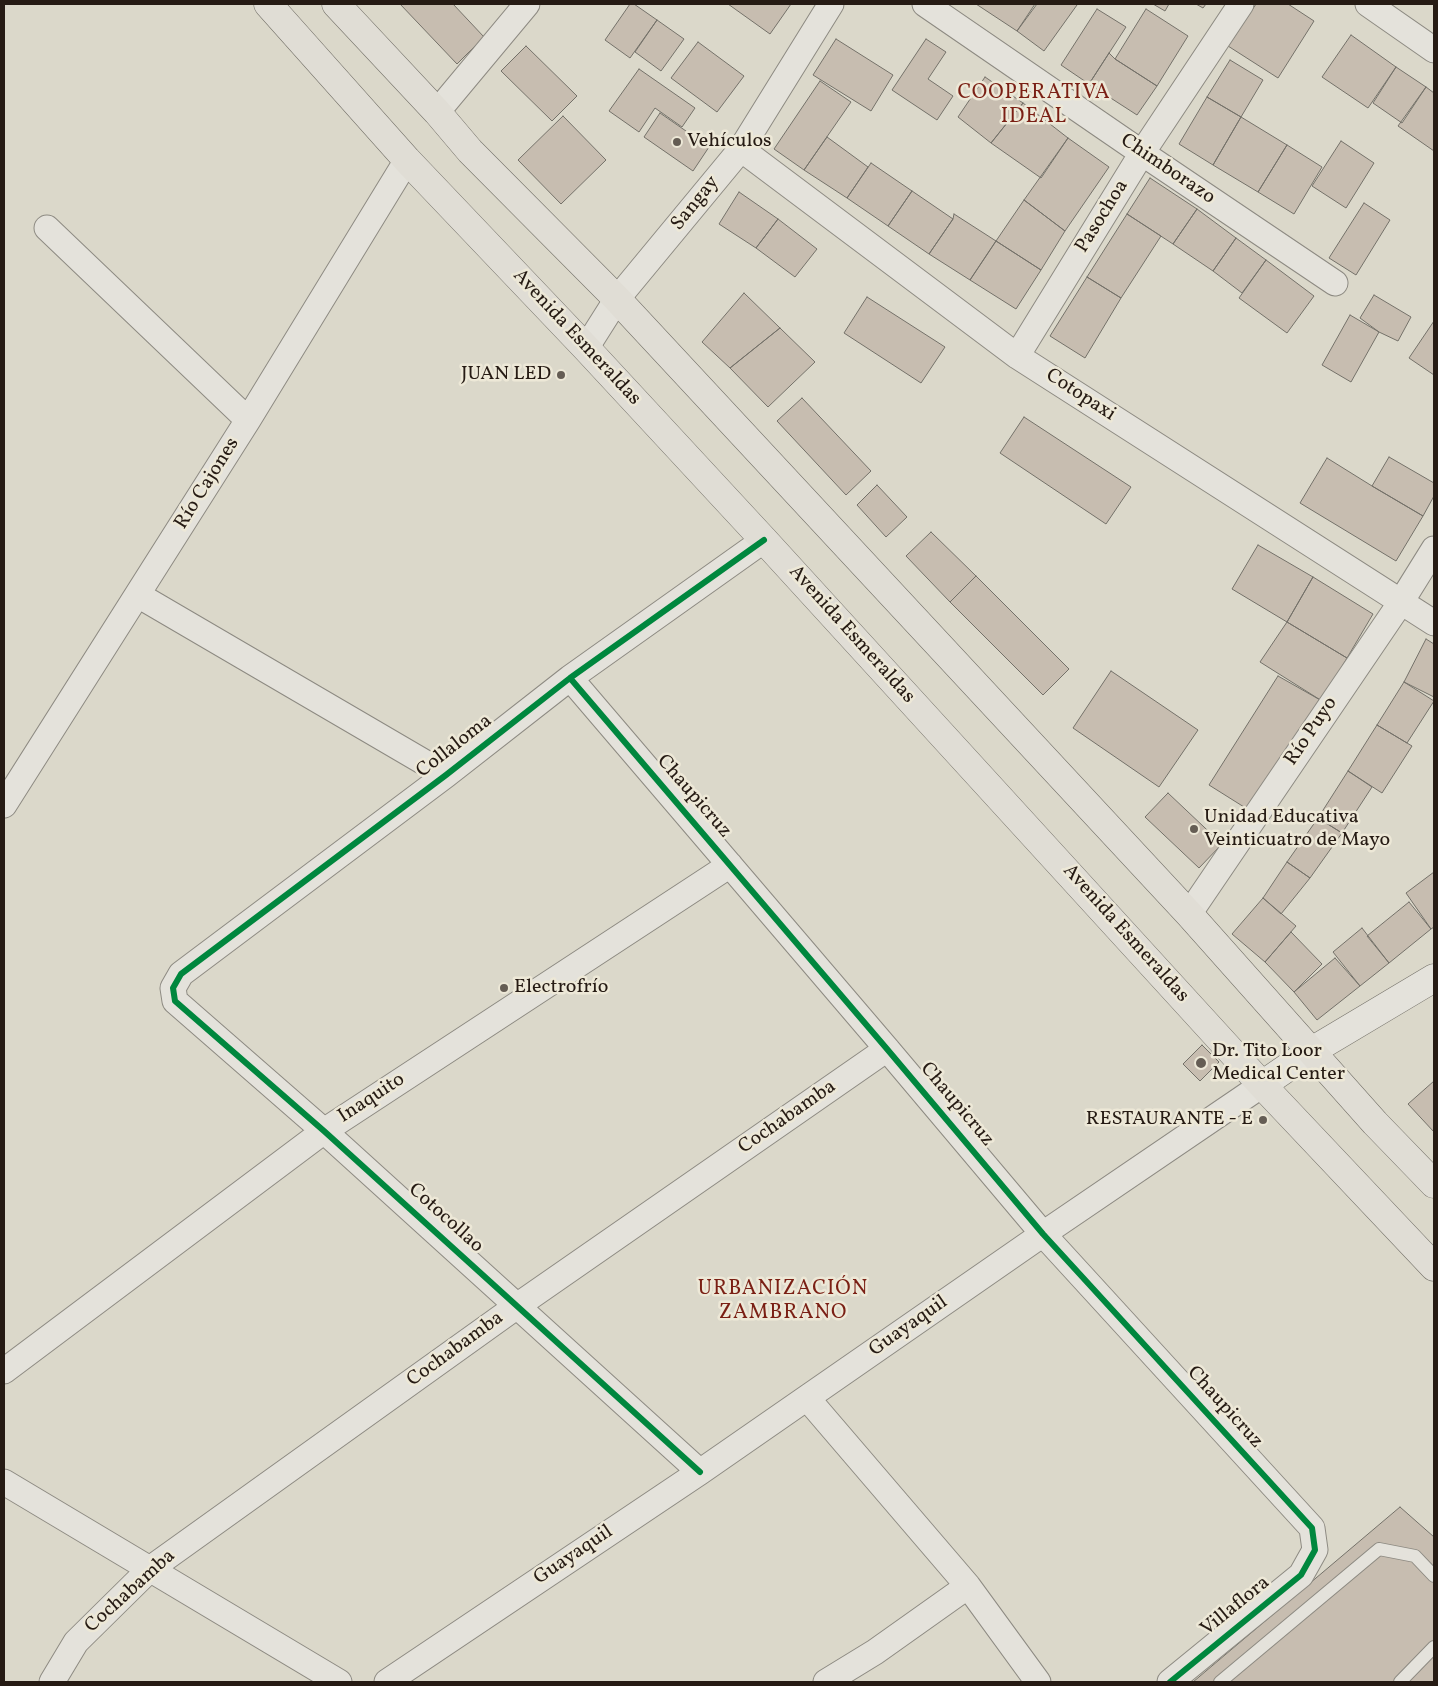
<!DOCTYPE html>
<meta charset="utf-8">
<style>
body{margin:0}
#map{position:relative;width:1438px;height:1686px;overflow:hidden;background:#dbd8ca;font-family:Vollkorn,serif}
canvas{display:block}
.frame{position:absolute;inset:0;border:5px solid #261b14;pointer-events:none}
</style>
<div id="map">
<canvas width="1438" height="1686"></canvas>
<div class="frame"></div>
</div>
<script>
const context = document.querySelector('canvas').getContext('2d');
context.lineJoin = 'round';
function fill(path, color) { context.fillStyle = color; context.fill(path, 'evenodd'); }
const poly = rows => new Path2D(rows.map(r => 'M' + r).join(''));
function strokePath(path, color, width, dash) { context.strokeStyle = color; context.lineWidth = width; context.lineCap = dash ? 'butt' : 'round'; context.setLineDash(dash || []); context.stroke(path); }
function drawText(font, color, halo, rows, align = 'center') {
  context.font = font + ' Vollkorn,serif'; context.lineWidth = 5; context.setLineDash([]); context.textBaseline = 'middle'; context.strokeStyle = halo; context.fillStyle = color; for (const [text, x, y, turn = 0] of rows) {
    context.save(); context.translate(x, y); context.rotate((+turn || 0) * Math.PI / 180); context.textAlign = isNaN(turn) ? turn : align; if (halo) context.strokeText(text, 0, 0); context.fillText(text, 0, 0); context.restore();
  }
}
const building = poly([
 [400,4,453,4,484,37,457,64,400,4],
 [630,4,634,4,657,20,630,58,605,40,630,4],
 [728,4,791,4,770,34,728,4],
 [976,4,1035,4,1017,31,976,4],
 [1037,4,1074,4,1077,5,1044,51,1017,31,1037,4],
 [1153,4,1169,4,1165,11,1153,4],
 [1196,4,1206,4,1203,8,1196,4],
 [1256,4,1288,4,1314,21,1278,78,1228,46,1256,4],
 [1097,9,1126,27,1089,84,1061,65,1097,9],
 [1146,9,1188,36,1157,86,1115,59,1146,9],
 [657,20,684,39,661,71,635,52,657,20],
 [1351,35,1396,67,1368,108,1322,77,1351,35],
 [836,39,893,75,871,111,813,75,836,39],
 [926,39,946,52,928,79,953,96,937,120,892,90,926,39],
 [698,42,744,76,717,112,671,78,698,42],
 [526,46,577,96,552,121,501,71,526,46],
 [1109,53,1115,59,1157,86,1137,115,1089,84,1109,53],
 [1230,60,1263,80,1241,117,1207,97,1230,60],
 [1396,67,1426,87,1402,123,1373,103,1396,67],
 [639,69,695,108,682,127,655,108,639,132,609,111,639,69],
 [985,77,1023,103,991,143,958,117,985,77],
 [820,81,851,102,804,170,774,149,820,81],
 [1426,87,1434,93,1434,151,1398,126,1426,87],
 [1207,97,1241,117,1213,165,1179,144,1207,97],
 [1023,103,1068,138,1041,178,991,143,1023,103],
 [660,113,709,147,693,171,644,137,660,113],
 [563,116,606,160,561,204,518,160,563,116],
 [1241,117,1287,145,1258,192,1213,165,1241,117],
 [827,137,868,167,847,198,804,170,827,137],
 [1068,138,1109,167,1065,231,1024,200,1068,138],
 [1341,141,1374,163,1346,208,1312,186,1341,141],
 [1287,145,1322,167,1294,214,1258,192,1287,145],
 [871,163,912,191,888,226,847,198,871,163],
 [1150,178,1197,209,1173,244,1127,214,1150,178],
 [912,191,953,219,929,254,888,226,912,191],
 [739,192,778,219,756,248,719,224,739,192],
 [1024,200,1065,231,1041,270,996,241,1024,200],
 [1364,203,1390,220,1356,275,1329,258,1364,203],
 [1197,209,1236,238,1213,271,1173,244,1197,209],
 [954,214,996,241,970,280,929,254,953,219,954,214],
 [1127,214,1161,236,1121,298,1087,277,1127,214],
 [778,219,817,249,795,277,756,248,778,219],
 [1236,238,1266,260,1242,293,1213,271,1236,238],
 [996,241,1041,270,1016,309,970,280,996,241],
 [1266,260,1314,296,1287,333,1239,298,1266,260],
 [1087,277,1121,298,1085,358,1050,336,1087,277],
 [744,293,780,328,730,368,702,342,744,293],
 [1374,295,1411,317,1398,341,1379,332,1360,318,1374,295],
 [867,297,945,347,921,383,844,333,867,297],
 [1350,315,1379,332,1351,382,1322,365,1350,315],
 [1434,321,1434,375,1409,358,1434,321],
 [780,328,815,362,768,407,730,368,780,328],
 [802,398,871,471,846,495,777,421,802,398],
 [1024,417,1131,487,1106,524,1000,453,1024,417],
 [1389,457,1434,483,1434,496,1423,516,1372,486,1389,457],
 [1327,458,1372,486,1423,516,1396,561,1300,503,1327,458],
 [877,485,907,517,886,537,857,505,877,485],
 [931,532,976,576,950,602,906,556,931,532],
 [1258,545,1313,577,1287,622,1232,589,1258,545],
 [976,576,1069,669,1043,695,950,602,976,576],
 [1313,577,1373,614,1347,658,1287,622,1313,577],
 [1287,622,1347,658,1322,701,1260,662,1287,622],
 [1426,639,1434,644,1434,697,1404,682,1426,639],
 [1111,671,1198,730,1159,787,1073,728,1111,671],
 [1278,676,1322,701,1252,812,1209,785,1278,676],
 [1404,682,1434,701,1407,743,1377,725,1404,682],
 [1377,725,1412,746,1382,793,1348,771,1377,725],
 [1348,771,1372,787,1342,833,1318,818,1348,771],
 [1168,793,1222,844,1199,868,1145,817,1168,793],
 [1318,818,1342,833,1310,878,1287,862,1318,818],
 [1287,862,1310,878,1281,914,1263,898,1287,862],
 [1434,872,1434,927,1431,929,1406,893,1434,872],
 [1263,898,1296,926,1265,962,1232,934,1263,898],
 [1409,902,1431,929,1389,963,1367,936,1409,902],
 [1362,928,1389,963,1360,986,1333,952,1362,928],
 [1291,932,1322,964,1294,992,1265,962,1291,932],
 [1335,958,1360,986,1317,1020,1294,992,1335,958],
 [1202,1045,1219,1062,1200,1081,1183,1064,1202,1045],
 [1434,1081,1434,1132,1408,1104,1434,1081],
 [1400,1507,1434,1537,1434,1680,1433,1682,1193,1682,1400,1507]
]);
const lane = poly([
 [1220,1682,1379,1549,1415,1556,1434,1576],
 [1400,1682,1434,1647]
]);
const street = poly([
 [925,4,1142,153,1335,283],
 [1368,4,1434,50],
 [437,112,527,4],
 [741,149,1017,356,1434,623],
 [47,228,248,420],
 [586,348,617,299,741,149,831,4],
 [1017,356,1142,153,1241,4],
 [138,595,446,775],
 [570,678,887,1049,1043,1234,1312,1528,1315,1550,1301,1575,1170,1682],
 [4,805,248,420,407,160],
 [1189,914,1401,602,1434,549],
 [4,1371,324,1131,730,865],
 [807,1398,968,1586,1038,1682],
 [700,1472,324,1131,175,1001,173,988,181,974,446,775,570,678,764,540],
 [4,1482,339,1682],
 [52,1682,76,1642,150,1569,517,1306,887,1049],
 [387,1682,700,1472,1043,1234,1262,1085],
 [826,1682,875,1652,968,1586]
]);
const secondary = poly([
 [1262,1085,1310,1052,1434,978]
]);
const primary = poly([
 [268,4,407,160,586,348,764,540,1262,1085,1434,1267],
 [336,4,437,112,470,151,617,299,1189,914,1375,1123,1434,1184]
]);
const cycleway = poly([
 [570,678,887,1049,1043,1234,1312,1528,1315,1550,1301,1575,1170,1682],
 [700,1472,324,1131,175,1001,173,988,181,974,446,775,570,678,764,540]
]);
const markers = [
 [677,142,5,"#655d54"],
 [561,375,5,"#655d54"],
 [1194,829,5,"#655d54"],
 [504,988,5,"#655d54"],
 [1201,1063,6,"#655d54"],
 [1263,1120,5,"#655d54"]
];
const poiNames = [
 ["Vehículos",687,142],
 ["JUAN LED",551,375,"right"],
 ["Unidad Educativa",1204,818],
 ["Veinticuatro de Mayo",1204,841],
 ["Electrofrío",514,988],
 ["Dr. Tito Loor",1212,1052],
 ["Medical Center",1212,1075],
 ["RESTAURANTE - E",1253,1120,"right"]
];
const streetNames = [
 ["Chimborazo",1167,170,34],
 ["Sangay",696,204,-51],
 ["Pasochoa",1103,217,-58],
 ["Avenida Esmeraldas",576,338,47],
 ["Cotopaxi",1080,396,33],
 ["Río Cajones",208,484,-58],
 ["Avenida Esmeraldas",851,635,48],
 ["Río Puyo",1312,732,-56],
 ["Collaloma",455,747,-38],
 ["Chaupicruz",693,797,49],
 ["Avenida Esmeraldas",1125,934,48],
 ["Inaquito",372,1099,-33],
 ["Chaupicruz",956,1105,50],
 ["Cochabamba",788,1118,-35],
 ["Cotocollao",445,1219,42],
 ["Guayaquil",909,1327,-35],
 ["Cochabamba",456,1350,-36],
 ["Chaupicruz",1224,1408,48],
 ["Guayaquil",574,1556,-34],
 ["Cochabamba",131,1592,-42],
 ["Villaflora",1236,1607,-39]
];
const neighbourhoodNames = [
 ["COOPERATIVA",1034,94],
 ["IDEAL",1034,118],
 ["URBANIZACIÓN",783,1290],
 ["ZAMBRANO",783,1314]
];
fill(building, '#c7bdb0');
strokePath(building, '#747169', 1);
strokePath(lane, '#8d8a82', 14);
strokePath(street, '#8d8a82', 27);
strokePath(secondary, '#747169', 29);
strokePath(primary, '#747169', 29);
strokePath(lane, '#e4e2db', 12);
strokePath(street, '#e4e2db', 25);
strokePath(secondary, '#e4e2db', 28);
strokePath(primary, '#e0ddd5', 28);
strokePath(cycleway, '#00873e', 6);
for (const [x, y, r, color] of markers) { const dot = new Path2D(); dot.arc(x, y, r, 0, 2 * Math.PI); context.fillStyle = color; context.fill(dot); strokePath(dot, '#ede8d7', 2); }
drawText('20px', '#261b14', '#ede8d7', poiNames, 'left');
drawText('20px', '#261b14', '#ede8d7', streetNames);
context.letterSpacing = '1px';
drawText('21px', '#7a1f14', '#ede8d7', neighbourhoodNames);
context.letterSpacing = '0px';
</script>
